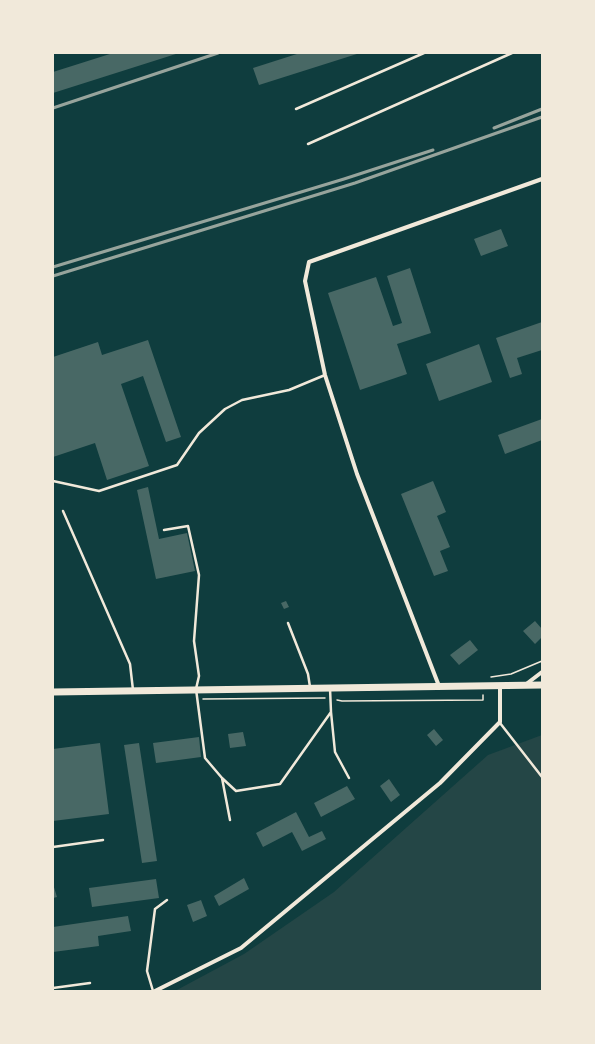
<!DOCTYPE html>
<style>
body{margin:0}
#map{position:relative;width:595px;height:1044px;overflow:hidden;background:#0f3d3e;font-family:Montserrat,sans-serif}
canvas{display:block}
.frame{position:absolute;inset:0;border:54px solid #f1e9da;pointer-events:none}
</style>
<div id="map">
<canvas width="595" height="1044"></canvas>
<div class="frame"></div>
</div>
<script>
const context = document.querySelector('canvas').getContext('2d');
context.lineJoin = 'round';
function fill(path, color) { context.fillStyle = color; context.fill(path, 'evenodd'); }
const poly = rows => new Path2D(rows.map(r => 'M' + r).join(''));
function strokePath(path, color, width, dash) { context.strokeStyle = color; context.lineWidth = width; context.lineCap = dash ? 'butt' : 'round'; context.setLineDash(dash || []); context.stroke(path); }
const green = poly([
 [542,735,542,991,175,991,244,954,334,892,488,755]
]);
const building = poly([
 [113,53,179,53,53,93,53,72],
 [300,53,360,53,259,85,253,68],
 [501,229,508,246,481,256,474,239],
 [410,268,431,333,397,344,407,374,360,390,328,293,376,277,393,326,402,323,387,276],
 [542,322,542,350,517,358,522,374,510,378,496,338],
 [148,340,181,437,166,442,143,376,121,384,149,466,107,480,95,443,53,457,53,357,98,342,102,355],
 [479,344,492,382,439,401,426,364],
 [542,419,542,440,505,454,498,435],
 [433,481,446,512,437,516,450,547,440,551,448,571,434,576,401,494],
 [148,487,159,539,187,533,195,571,156,579,137,490],
 [286,601,289,607,284,609,281,603],
 [535,621,542,629,542,637,535,644,523,631],
 [470,640,478,650,459,665,450,655],
 [434,729,443,740,436,746,427,735],
 [243,732,246,746,230,748,228,734],
 [199,737,201,757,156,763,153,743],
 [100,743,109,814,53,821,53,749],
 [139,743,157,861,142,863,124,745],
 [389,779,400,795,391,802,380,786],
 [347,786,355,799,321,817,314,803],
 [296,812,309,837,322,831,326,839,302,851,292,832,263,847,256,833],
 [244,878,249,889,219,906,214,896],
 [156,879,159,898,92,907,89,888],
 [53,884,57,897,53,898],
 [201,900,207,916,193,922,187,905],
 [128,916,131,931,98,936,99,946,53,952,53,927]
]);
const path = poly([
 [491,677,511,674,542,661],
 [203,699,325,698],
 [337,700,342,701,483,700,483,695]
]);
const service = poly([
 [296,109,424,53],
 [308,144,512,53],
 [53,481,99,491,177,465,199,433,225,409,242,400,289,390,325,375],
 [63,511,130,664,133,690],
 [164,530,188,526,199,575,194,641,199,676,196,689,205,758,222,778,230,820],
 [288,623,308,674,310,687],
 [331,712,335,752,349,778],
 [500,723,542,777],
 [222,778,236,791,280,784,331,712,330,688],
 [53,847,103,840],
 [53,988,90,983],
 [153,991,147,971,155,909,167,900]
]);
const minor = poly([
 [525,685,542,672],
 [439,686,357,474,325,375,305,281,309,262,542,179],
 [155,991,241,948,440,783,500,722,500,685]
]);
const secondary = poly([
 [53,692,542,685]
]);
const rail = poly([
 [53,108,218,53],
 [494,128,542,109],
 [53,267,344,179,433,150],
 [53,276,355,183,542,117]
]);
fill(green, '#244646');
fill(building, '#486865');
strokePath(path, '#f1e9da', 1.5);
strokePath(service, '#f1e9da', 2.5);
strokePath(minor, '#f1e9da', 4);
strokePath(secondary, '#f1e9da', 7);
strokePath(rail, '#97a49c', 3);
</script>
